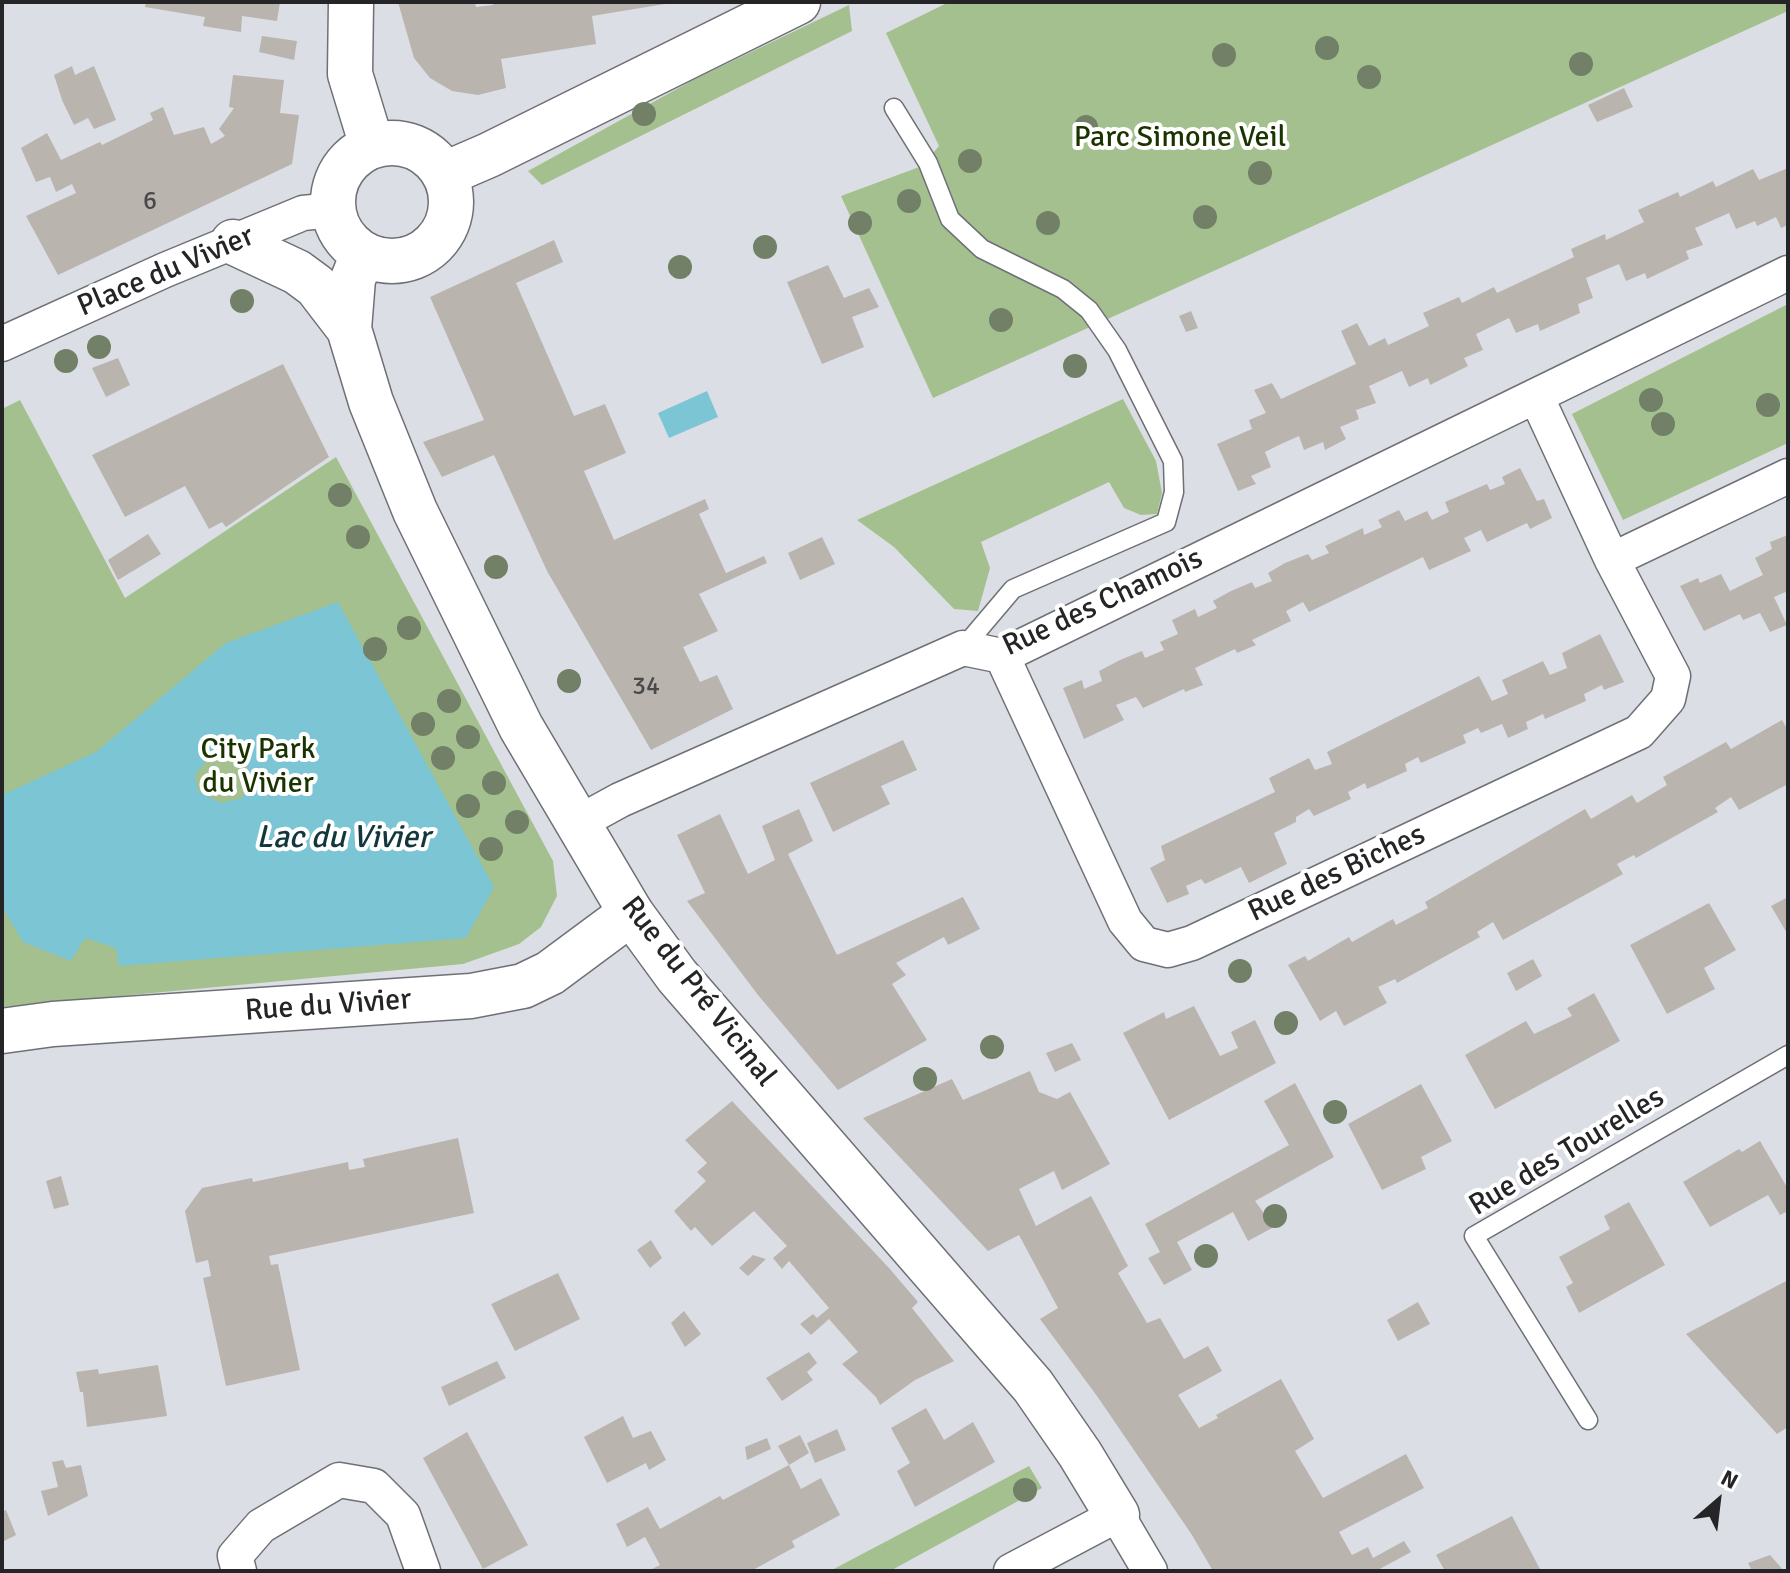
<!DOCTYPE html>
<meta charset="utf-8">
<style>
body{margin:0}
#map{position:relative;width:1790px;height:1573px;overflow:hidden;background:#dcdee5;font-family:Signika,sans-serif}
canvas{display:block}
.frame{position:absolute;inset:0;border:4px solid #252528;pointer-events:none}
.north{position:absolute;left:1678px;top:1461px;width:80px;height:80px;-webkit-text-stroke:6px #fff;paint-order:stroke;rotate:28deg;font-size:22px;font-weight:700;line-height:32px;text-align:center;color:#252528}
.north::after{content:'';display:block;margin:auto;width:28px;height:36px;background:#252528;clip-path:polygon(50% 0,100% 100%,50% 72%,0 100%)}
</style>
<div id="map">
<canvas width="1790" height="1573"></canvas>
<div class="frame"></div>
<div class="north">N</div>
</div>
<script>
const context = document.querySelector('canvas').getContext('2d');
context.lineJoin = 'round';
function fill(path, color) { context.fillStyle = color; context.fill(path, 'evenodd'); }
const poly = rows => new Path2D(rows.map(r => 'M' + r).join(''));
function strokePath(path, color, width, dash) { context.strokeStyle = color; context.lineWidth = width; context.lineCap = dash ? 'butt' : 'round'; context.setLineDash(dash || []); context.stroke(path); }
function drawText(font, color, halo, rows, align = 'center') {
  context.font = font + ' Signika,sans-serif'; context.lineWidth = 8; context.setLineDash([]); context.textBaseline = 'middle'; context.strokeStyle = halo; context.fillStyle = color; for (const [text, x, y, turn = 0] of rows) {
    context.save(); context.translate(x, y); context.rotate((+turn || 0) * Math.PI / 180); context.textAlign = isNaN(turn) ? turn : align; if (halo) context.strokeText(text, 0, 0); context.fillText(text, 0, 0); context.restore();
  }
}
const green = poly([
 [949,2,1788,2,1788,11,933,398,841,196,922,166,939,146,886,33],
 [849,5,852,31,542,185,528,171,695,79],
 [1788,304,1788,443,1623,520,1572,414],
 [1123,399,1156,461,1162,493,1157,514,1141,515,1124,508,1109,482,981,542,990,568,978,611,954,609,894,547,857,520],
 [20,400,125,598,336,457,553,861,557,896,541,927,519,944,463,964,2,1007,2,409],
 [1029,1466,1042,1488,890,1571,830,1571]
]);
const water = poly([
 [707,391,718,417,669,438,658,413],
 [338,602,494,887,466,938,119,966,116,948,85,938,71,961,23,942,2,907,2,795,96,752,226,643],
 [222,746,238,752,248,768,250,780,242,798,221,803,198,791,195,775,213,752]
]);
const building = poly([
 [146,2,280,2,277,21,242,16,241,32,203,26,205,17,145,7],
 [398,2,475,2,476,7,493,5,493,2,665,4,592,16,596,44,501,59,506,88,478,95,452,91,430,78,414,58],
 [262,36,297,41,294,60,259,52],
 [72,66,75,75,94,66,116,120,94,129,88,118,74,125,62,100,54,75],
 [233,75,284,80,280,113,299,115,292,164,58,275,26,216,76,193,72,184,56,192,50,177,36,182,21,148,47,133,61,160,100,142,102,145,153,120,150,113,163,107,174,135,204,127,211,144,225,136,219,129,234,108,229,107],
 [1624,88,1633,107,1597,122,1588,105],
 [1788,168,1788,225,1781,228,1776,217,1757,226,1755,221,1736,229,1729,213,1695,228,1703,245,1686,251,1689,259,1647,279,1645,273,1626,281,1619,264,1586,278,1593,298,1578,304,1580,313,1540,331,1538,324,1516,333,1509,318,1476,334,1483,350,1464,358,1468,366,1430,385,1428,378,1409,387,1402,371,1369,386,1376,403,1356,410,1359,419,1340,427,1346,439,1325,450,1323,442,1304,450,1299,436,1281,444,1265,452,1271,467,1251,476,1256,484,1238,491,1217,444,1252,429,1249,420,1266,413,1254,390,1272,383,1281,399,1356,364,1341,331,1357,323,1369,346,1385,338,1388,345,1429,326,1423,313,1459,297,1462,303,1494,287,1497,293,1574,257,1571,249,1605,234,1606,240,1644,222,1638,210,1678,192,1680,197,1713,181,1716,187,1753,169,1759,180],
 [554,240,563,262,516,283,574,416,605,404,626,453,584,471,614,540,705,499,709,509,699,514,726,573,764,556,767,563,699,594,718,631,683,647,700,682,717,675,733,709,651,750,547,571,494,455,442,477,423,442,484,420,430,297],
 [828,265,844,298,869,288,879,307,852,317,864,347,822,364,787,282],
 [1191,311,1198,328,1186,332,1179,316],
 [118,358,130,385,106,397,92,368],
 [283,364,329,457,226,527,222,522,209,529,185,486,125,517,92,455],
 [1520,468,1537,501,1544,499,1552,518,1530,529,1527,523,1487,542,1481,530,1464,538,1471,551,1429,570,1423,557,1309,612,1303,602,1286,611,1291,621,1252,640,1256,645,1237,653,1235,649,1195,668,1203,685,1185,692,1184,689,1143,708,1136,697,1116,705,1124,720,1084,739,1063,688,1082,680,1084,689,1102,681,1099,671,1120,660,1142,651,1145,658,1164,650,1160,642,1178,634,1172,620,1195,609,1198,617,1217,608,1213,601,1229,592,1252,582,1255,588,1272,581,1268,573,1285,563,1308,554,1312,560,1329,553,1325,546,1363,528,1364,535,1382,527,1378,520,1399,510,1405,521,1427,511,1432,520,1449,512,1445,502,1487,484,1490,490,1505,484,1502,477],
 [148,534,161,554,118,580,108,560],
 [1788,535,1788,591,1774,597,1787,625,1770,632,1760,613,1743,620,1740,614,1704,631,1680,586,1698,578,1700,583,1721,574,1730,591,1746,583,1763,575,1755,558,1772,549,1770,542],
 [822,537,835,564,800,580,788,553],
 [1600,634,1624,682,1604,690,1602,685,1584,694,1586,701,1545,719,1543,714,1526,722,1528,729,1508,738,1502,724,1481,733,1478,728,1463,735,1466,743,1421,763,1418,757,1405,764,1407,771,1367,789,1365,783,1348,792,1351,799,1314,816,1309,809,1296,817,1296,822,1274,833,1287,864,1249,883,1241,867,1205,884,1201,879,1186,886,1189,894,1167,903,1150,868,1165,860,1161,846,1275,792,1269,778,1309,758,1315,770,1332,764,1327,752,1479,676,1492,701,1508,694,1502,680,1543,661,1550,675,1567,668,1562,653],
 [1782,720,1788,730,1788,784,1739,810,1731,797,1715,808,1718,812,1636,858,1634,855,1617,864,1623,874,1503,940,1493,922,1477,932,1480,937,1397,983,1395,979,1378,987,1387,1003,1344,1026,1336,1011,1320,1021,1288,965,1305,956,1308,961,1349,937,1352,942,1393,919,1396,925,1428,908,1425,902,1585,809,1591,819,1632,795,1637,803,1667,785,1663,777,1726,742,1731,749],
 [903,740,917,770,881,786,890,804,833,832,810,783],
 [799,809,813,841,788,854,837,955,963,897,980,929,948,945,944,937,896,963,906,975,892,984,927,1040,838,1090,758,995,687,901,705,893,677,835,720,814,748,874,775,860,762,826],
 [1788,897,1788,935,1771,906],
 [1709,903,1736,950,1704,968,1715,989,1667,1014,1630,945],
 [1533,959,1542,976,1516,991,1507,973],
 [1594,993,1620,1041,1495,1109,1465,1055,1526,1021,1534,1034,1572,1016,1567,1008],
 [1194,1006,1220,1056,1238,1048,1231,1032,1255,1020,1276,1063,1169,1120,1123,1033,1164,1012,1166,1019],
 [1072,1043,1081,1060,1055,1072,1046,1053],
 [1030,1071,1039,1092,1057,1099,1070,1092,1110,1164,1062,1190,1054,1171,1019,1189,1036,1226,1091,1196,1128,1266,1118,1273,1147,1323,1160,1318,1184,1359,1208,1346,1222,1371,1178,1395,1199,1428,1218,1418,1216,1415,1281,1379,1314,1439,1295,1451,1323,1498,1406,1454,1424,1488,1339,1532,1352,1555,1368,1547,1373,1558,1404,1541,1411,1552,1376,1571,1213,1571,1192,1535,1097,1396,1040,1319,1058,1308,1019,1235,988,1251,863,1118,952,1079,963,1100],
 [1295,1083,1334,1157,1255,1201,1274,1227,1248,1241,1233,1212,1177,1242,1192,1270,1164,1285,1148,1258,1160,1252,1145,1224,1289,1145,1264,1101],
 [1421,1084,1452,1141,1421,1157,1426,1169,1382,1190,1348,1124],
 [732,1101,889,1268,918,1302,912,1308,954,1361,915,1380,880,1405,876,1397,842,1364,858,1352,829,1319,811,1335,800,1324,813,1314,817,1318,829,1308,789,1261,782,1269,773,1258,787,1246,754,1211,712,1246,695,1227,691,1231,674,1211,706,1181,697,1172,707,1163,685,1140],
 [458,1138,474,1213,269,1256,271,1265,278,1264,300,1370,226,1386,203,1278,211,1276,208,1260,196,1263,185,1211,202,1188,252,1178,253,1182,348,1162,349,1170,365,1167,363,1159],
 [1760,1141,1788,1189,1788,1211,1780,1215,1768,1195,1710,1227,1683,1182,1739,1149,1742,1152],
 [61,1176,69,1205,54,1209,46,1181],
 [1629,1202,1665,1265,1579,1313,1566,1287,1573,1283,1559,1257,1610,1229,1604,1216],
 [651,1240,662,1258,650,1268,637,1250],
 [753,1255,766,1259,748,1276,739,1268],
 [558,1273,580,1319,515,1351,491,1304],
 [1788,1280,1788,1427,1777,1434,1686,1334],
 [1418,1302,1430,1324,1398,1341,1387,1320],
 [684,1311,701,1334,685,1347,671,1323],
 [809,1352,817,1363,807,1372,813,1380,782,1401,766,1378],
 [497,1361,506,1378,449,1406,441,1387],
 [158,1365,167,1416,87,1427,83,1392,80,1392,76,1372,98,1369,99,1374],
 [926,1408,944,1440,973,1422,995,1462,915,1507,897,1471,910,1463,891,1428],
 [623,1416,633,1438,651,1431,666,1460,649,1470,646,1463,607,1483,584,1437],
 [837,1429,846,1450,815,1463,807,1443],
 [467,1432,528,1545,483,1569,423,1458],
 [800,1435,809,1453,789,1465,778,1446],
 [767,1438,771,1449,747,1460,745,1447],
 [63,1460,66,1468,81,1465,88,1496,48,1516,41,1491,58,1487,52,1462],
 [789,1465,801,1489,821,1478,840,1515,792,1541,795,1547,751,1571,648,1571,660,1565,645,1537,627,1547,616,1524,648,1507,660,1529,720,1496,723,1500],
 [6,1510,16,1535,2,1542,2,1512],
 [1512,1516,1541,1571,1445,1571,1436,1555],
 [1770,1555,1784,1571,1747,1571,1751,1569,1748,1563]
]);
const service = poly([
 [894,108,928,163,950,219,982,249,1063,289,1089,310,1117,350,1173,461,1174,492,1166,522,1013,589,963,648],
 [1588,1420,1474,1236,1788,1055]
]);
const minor = poly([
 [2,344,165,270,303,213,333,210],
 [1536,396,1612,560],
 [1002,656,1125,921,1144,944,1168,950,1192,943,1639,732,1668,699,1673,676,1612,560,1788,476],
 [578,823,620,800,963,648,1002,656,1788,273],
 [239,1571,235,1556,261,1526,339,1480,374,1486,403,1515,423,1571],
 [1011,1571,1117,1515,1150,1571]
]);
const tertiary = poly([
 [445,174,489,155,798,2],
 [2,1031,53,1024,471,996,523,986,550,973,631,913]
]);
const secondary = poly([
 [351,2,350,74,372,146],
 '333 202a59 59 0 1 1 118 0a59 59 0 1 1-118 0Z',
 [233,242,297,272,316,286,349,329],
 [363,254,353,279,349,329,371,402,415,511,521,727,631,913,677,976,1033,1386,1080,1454,1117,1515]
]);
const trees = [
 [1327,48],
 [1224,55],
 [1581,64],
 [1369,77],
 [644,114],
 [1086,127],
 [970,161],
 [1260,173],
 [909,201],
 [1205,217],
 [860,223],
 [1048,223],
 [765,247],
 [680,267],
 [242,301],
 [1001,320],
 [99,347],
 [66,361],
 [1075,366],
 [1651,400],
 [1768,405],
 [1663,424],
 [340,495],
 [358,537],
 [496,567],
 [409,628],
 [375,649],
 [569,681],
 [449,701],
 [423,724],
 [468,737],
 [443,758],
 [494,783],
 [468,806],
 [517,822],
 [491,849],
 [1240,971],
 [1286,1023],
 [992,1047],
 [925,1079],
 [1335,1112],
 [1275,1216],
 [1206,1256],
 [1025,1490]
];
const numberNames = [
 ["6",150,202],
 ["34",646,687]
];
const parkNames = [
 ["Parc Simone Veil",1180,138],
 ["City Park",258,750],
 ["du Vivier",258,784]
];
const streetNames = [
 ["Place du Vivier",166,272,-23],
 ["Rue des Chamois",1103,603,-25],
 ["Rue des Biches",1337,874,-25],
 ["Rue du Pré Vicinal",698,992,52],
 ["Rue du Vivier",328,1006,-4],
 ["Rue des Tourelles",1567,1152,-31]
];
const waterNames = [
 ["Lac du Vivier",343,839]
];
fill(green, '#a3c08e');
fill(water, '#7bc5d4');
fill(building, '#bab4af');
strokePath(service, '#6e7076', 21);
strokePath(minor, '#6e7076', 37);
strokePath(tertiary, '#6e7076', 47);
strokePath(secondary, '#6e7076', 47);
strokePath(service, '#fff', 18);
strokePath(minor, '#fff', 34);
strokePath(tertiary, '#fff', 44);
strokePath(secondary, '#fff', 44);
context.fillStyle = '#718067';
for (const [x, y] of trees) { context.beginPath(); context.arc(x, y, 12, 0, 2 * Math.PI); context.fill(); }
drawText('26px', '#4a494a', null, numberNames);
drawText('30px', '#1a3400', '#fff', parkNames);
drawText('30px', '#252528', '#fff', streetNames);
drawText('italic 32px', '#13373e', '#fff', waterNames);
</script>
